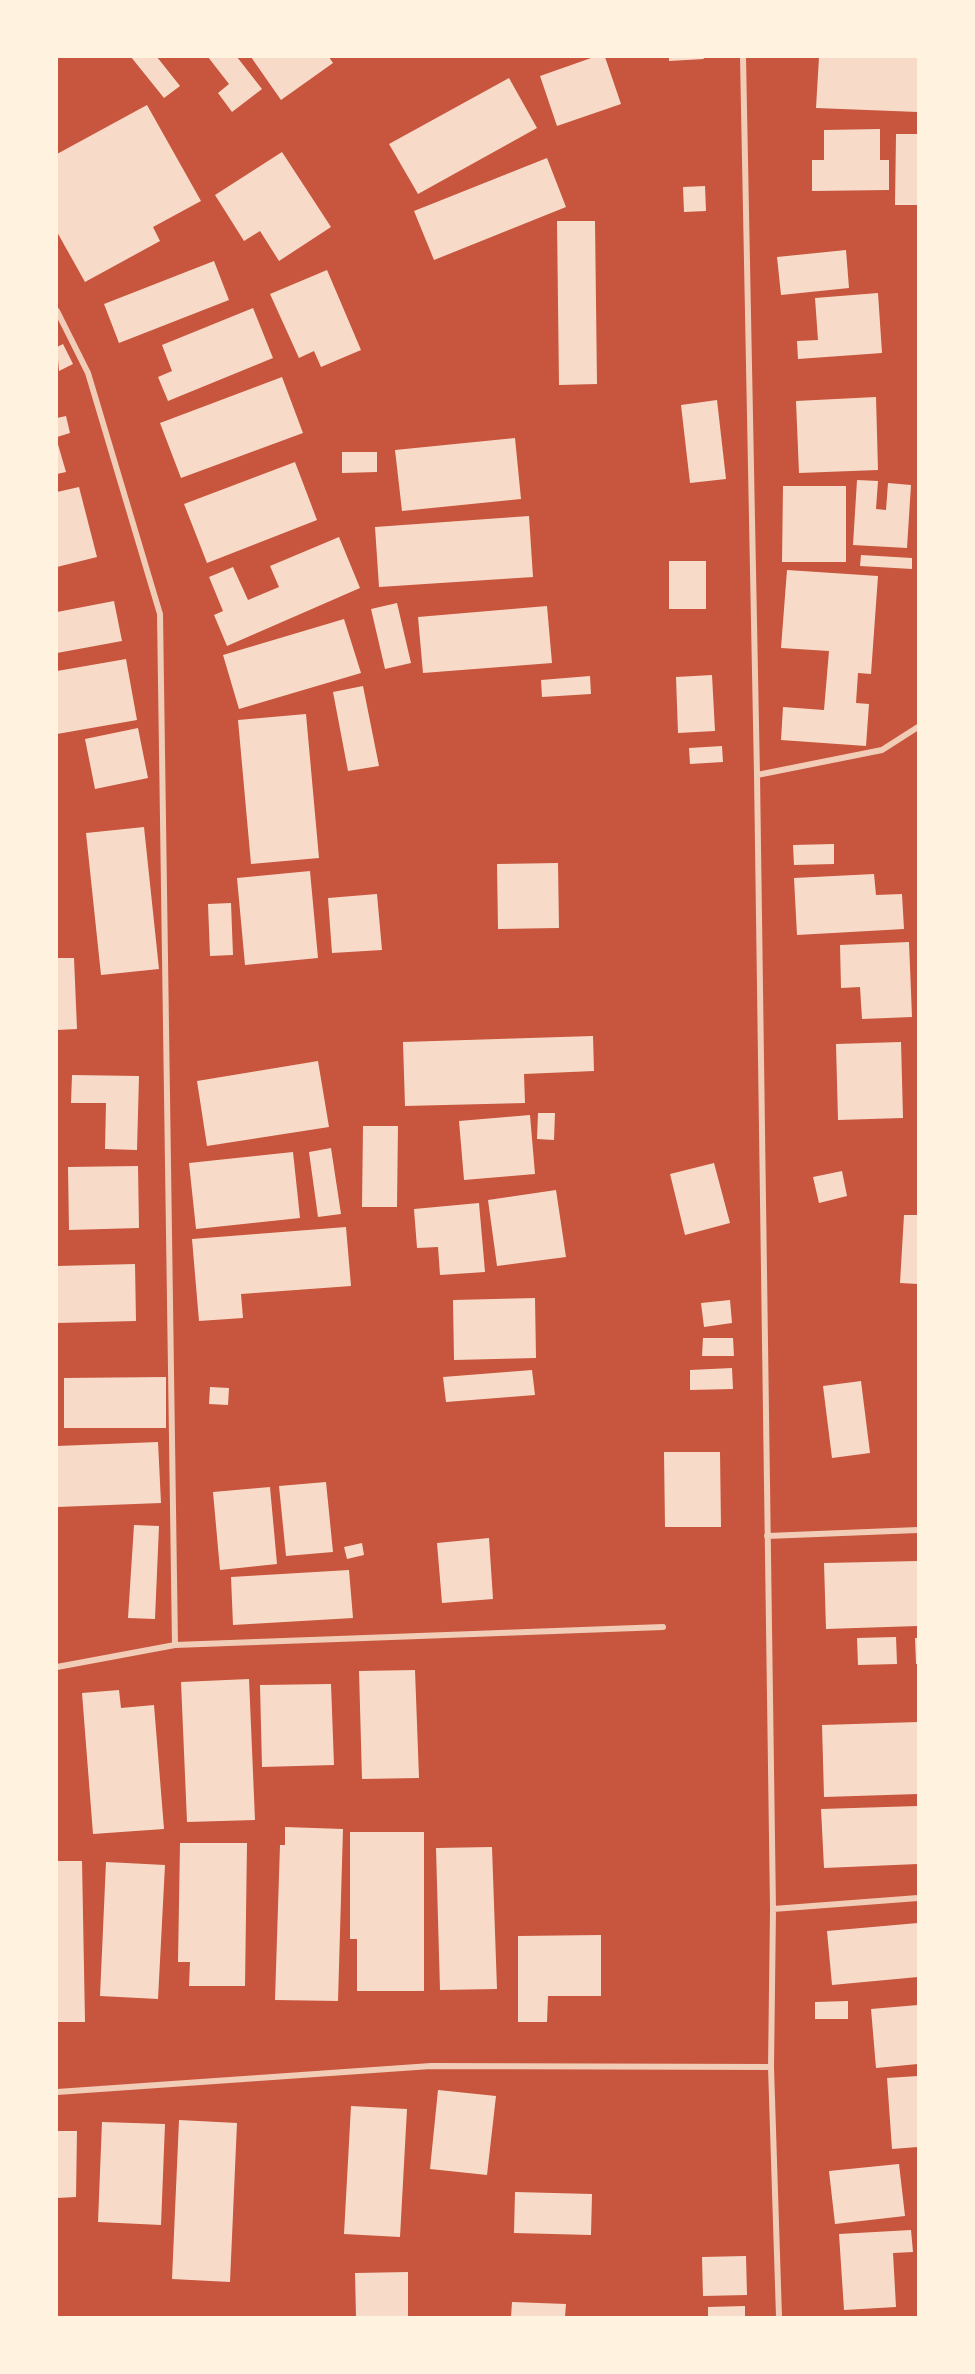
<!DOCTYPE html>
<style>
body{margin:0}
#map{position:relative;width:975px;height:2374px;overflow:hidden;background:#c8553d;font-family:"Work Sans",sans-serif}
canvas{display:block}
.frame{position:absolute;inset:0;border:58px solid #fff3e0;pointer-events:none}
</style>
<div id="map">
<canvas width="975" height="2374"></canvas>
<div class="frame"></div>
</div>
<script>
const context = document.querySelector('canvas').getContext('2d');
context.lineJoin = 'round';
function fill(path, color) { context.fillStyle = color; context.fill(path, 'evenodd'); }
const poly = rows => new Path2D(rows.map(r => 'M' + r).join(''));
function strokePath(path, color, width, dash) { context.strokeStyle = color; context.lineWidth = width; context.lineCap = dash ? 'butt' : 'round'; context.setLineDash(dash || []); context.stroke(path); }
const building = poly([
 [131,57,157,57,180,86,164,98],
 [208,57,237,57,262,89,232,112,218,93,229,84],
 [251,57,329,57,333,63,281,100],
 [594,57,605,57,621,104,557,126,540,76],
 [669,57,703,57,704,59,669,61],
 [819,57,918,57,918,112,816,108],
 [509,78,537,128,418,194,389,144],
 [147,105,201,201,153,227,160,241,85,282,57,232,57,154],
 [880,129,880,160,889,160,889,190,812,191,812,160,824,160,824,130],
 [896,134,918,134,918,205,895,205],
 [282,152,331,227,279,261,260,231,244,241,215,195],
 [547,158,566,207,434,260,414,211],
 [705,186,706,211,684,212,683,187],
 [557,221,595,221,597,384,559,385],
 [846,250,849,288,781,295,777,257],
 [214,261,229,300,119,343,104,304],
 [327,270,361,350,321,367,314,351,299,358,270,294],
 [878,293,882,353,798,359,797,341,818,340,815,298],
 [253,308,273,358,168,401,158,377,172,371,162,345],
 [63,344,73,364,59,371,57,347],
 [282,377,303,433,181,478,160,423],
 [876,397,878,470,799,473,796,401],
 [717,400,726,479,690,483,681,405],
 [66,416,70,433,57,437,57,418],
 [515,438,521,499,402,511,395,450],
 [57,441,66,472,57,474],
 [342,452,377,452,377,472,342,473],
 [295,462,317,520,207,563,184,504],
 [857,480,878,481,876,509,886,510,888,483,911,485,907,548,853,545],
 [783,486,846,486,846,562,782,562],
 [79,487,97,557,57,567,57,492],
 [529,516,533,577,379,587,375,527],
 [339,537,360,588,227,646,214,615,223,611,209,577,233,567,248,600,279,587,270,566],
 [861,555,912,558,912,569,860,566],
 [669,561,706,561,706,609,669,609],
 [787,570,878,576,871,674,858,673,856,703,869,704,866,746,781,740,783,707,824,710,829,651,781,648],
 [114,601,122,641,57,653,57,612],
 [397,603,411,663,385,669,371,609],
 [547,606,552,663,423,673,418,617],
 [344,619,361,673,239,709,223,655],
 [126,659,137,720,57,734,57,671],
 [712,675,715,731,678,733,676,677],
 [590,676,591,694,542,697,541,680],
 [363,686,379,766,348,771,333,692],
 [306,714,319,858,251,864,238,720],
 [138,728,148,778,95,789,85,739],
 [722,746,723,762,690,764,689,748],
 [144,827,159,969,101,975,86,833],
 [834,844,834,864,794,865,793,845],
 [558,863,559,928,498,929,497,864],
 [310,871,318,958,245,965,237,878],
 [874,874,876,895,902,894,904,929,797,935,794,878],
 [377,894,382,950,332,953,328,898],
 [231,903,233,955,210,956,208,904],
 [909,942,912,1017,862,1019,860,987,841,988,840,945],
 [57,958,74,958,77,1029,57,1030],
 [593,1036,594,1071,524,1074,525,1103,405,1106,403,1042],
 [901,1042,903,1118,838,1120,836,1044],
 [318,1061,329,1127,207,1146,197,1081],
 [72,1075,139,1076,137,1150,105,1149,106,1103,71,1103],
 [538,1113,555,1113,554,1140,537,1139],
 [530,1115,535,1174,464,1180,459,1121],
 [363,1126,398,1126,397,1207,362,1207],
 [331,1148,341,1214,318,1217,309,1152],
 [293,1152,300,1218,196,1229,189,1163],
 [714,1163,730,1223,685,1235,670,1174],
 [138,1166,139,1228,69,1230,68,1167],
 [842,1171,847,1196,819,1203,813,1177],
 [556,1190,566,1257,497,1266,488,1200],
 [479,1203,485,1272,440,1275,438,1247,417,1248,414,1209],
 [904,1215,918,1215,918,1284,900,1283],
 [346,1227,351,1286,241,1294,243,1318,199,1321,192,1239],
 [135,1264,136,1321,57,1323,57,1266],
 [535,1298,536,1358,454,1360,453,1300],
 [730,1300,732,1323,704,1327,701,1303],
 [703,1338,733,1338,734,1356,702,1356],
 [732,1368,733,1389,690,1390,690,1370],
 [532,1370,535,1395,446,1402,443,1377],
 [166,1377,166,1428,64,1428,64,1378],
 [861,1381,870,1453,832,1458,823,1386],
 [210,1387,229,1388,228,1405,209,1404],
 [158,1442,161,1503,57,1507,57,1446],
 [664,1452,720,1452,721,1527,665,1527],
 [326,1482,333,1552,286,1556,279,1486],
 [270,1487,277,1564,220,1570,213,1492],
 [134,1525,159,1526,155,1619,128,1618],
 [489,1538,493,1599,442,1603,437,1543],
 [362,1543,364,1555,347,1559,344,1547],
 [918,1561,918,1626,826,1629,824,1563],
 [349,1570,353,1618,233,1625,231,1577],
 [896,1637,897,1664,858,1665,857,1638],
 [915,1638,918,1638,918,1664,916,1664],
 [415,1670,419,1778,362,1779,359,1671],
 [249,1679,255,1820,187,1822,181,1682],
 [331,1684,334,1765,262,1767,260,1685],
 [119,1690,121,1708,154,1705,164,1829,93,1834,82,1693],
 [918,1722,918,1794,824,1797,822,1725],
 [918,1806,918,1864,824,1868,821,1809],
 [285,1827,343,1829,338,2001,275,2000,280,1845,285,1845],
 [350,1832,424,1832,424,1991,357,1991,357,1939,350,1939],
 [180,1843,247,1843,245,1986,189,1986,190,1962,178,1962],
 [492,1847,497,1989,440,1990,436,1848],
 [57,1861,82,1861,85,2022,57,2022],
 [106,1862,165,1865,158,1999,100,1996],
 [918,1923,918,1977,832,1985,827,1931],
 [601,1935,601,1996,548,1996,547,2022,518,2022,518,1936],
 [848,2001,848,2019,815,2019,815,2002],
 [918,2005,918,2064,876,2068,871,2009],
 [918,2076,918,2147,892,2149,887,2078],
 [438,2090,496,2096,487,2175,430,2169],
 [351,2106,407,2109,400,2237,344,2234],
 [179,2120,237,2123,230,2282,172,2279],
 [102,2122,165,2124,161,2225,98,2222],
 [57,2131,77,2131,76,2197,57,2198],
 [899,2164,905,2216,835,2224,829,2171],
 [515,2192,592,2194,591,2235,514,2233],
 [911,2230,913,2252,893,2253,896,2307,844,2310,839,2234],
 [746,2256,747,2295,703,2296,702,2257],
 [408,2272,408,2317,356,2317,355,2273],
 [512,2302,566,2304,565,2317,511,2317],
 [745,2306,745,2317,708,2317,708,2307]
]);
const minor = poly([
 [743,57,757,775,773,1909,771,2067,779,2317],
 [57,311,88,373,160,614,175,1645],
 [757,775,882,750,918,727],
 [767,1536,918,1530],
 [57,1667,175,1645,663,1627],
 [773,1909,918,1898],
 [57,2092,431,2066,771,2067]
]);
fill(building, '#f7dbc8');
strokePath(minor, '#f1ccb7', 6);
</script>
